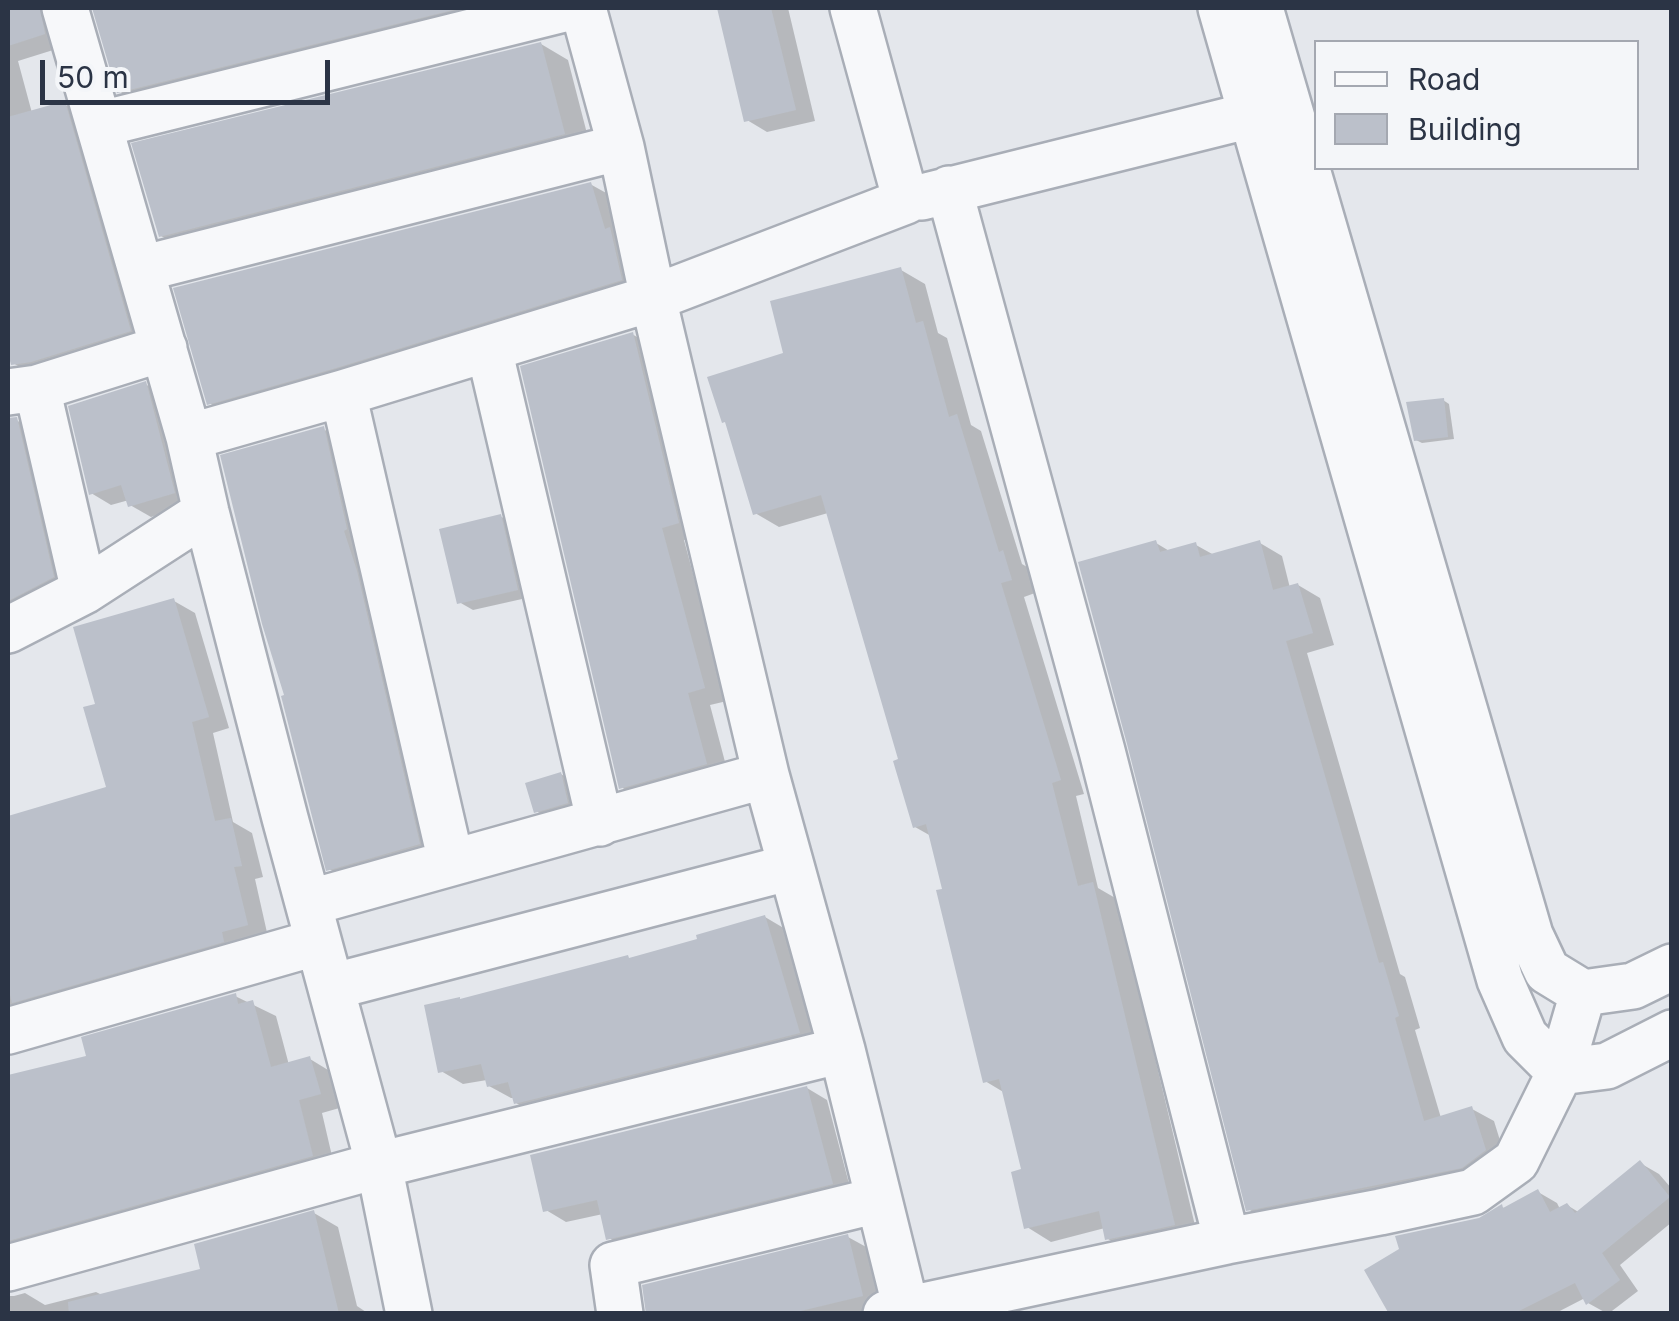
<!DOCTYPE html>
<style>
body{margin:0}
#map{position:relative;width:1679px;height:1321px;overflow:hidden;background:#e4e7ec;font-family:Inter,sans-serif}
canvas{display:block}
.frame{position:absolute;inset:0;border:10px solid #2b3445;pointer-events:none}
.legend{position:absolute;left:1314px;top:40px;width:325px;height:130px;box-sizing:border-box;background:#f4f6f9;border:2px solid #a4a8b1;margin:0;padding:12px 18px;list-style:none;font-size:30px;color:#2b3445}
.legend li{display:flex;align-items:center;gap:20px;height:50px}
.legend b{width:50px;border:2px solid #a4a8b1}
.scale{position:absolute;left:40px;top:60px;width:290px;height:45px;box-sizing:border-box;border:5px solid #2b3445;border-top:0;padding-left:12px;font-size:30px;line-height:35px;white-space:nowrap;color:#2b3445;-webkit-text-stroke:8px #f4f6f9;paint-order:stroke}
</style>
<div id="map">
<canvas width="1679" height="1321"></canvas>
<div class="frame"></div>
<ul class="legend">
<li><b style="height:12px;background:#f7f8fa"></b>Road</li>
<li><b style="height:28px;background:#bbc0ca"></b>Building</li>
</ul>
<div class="scale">50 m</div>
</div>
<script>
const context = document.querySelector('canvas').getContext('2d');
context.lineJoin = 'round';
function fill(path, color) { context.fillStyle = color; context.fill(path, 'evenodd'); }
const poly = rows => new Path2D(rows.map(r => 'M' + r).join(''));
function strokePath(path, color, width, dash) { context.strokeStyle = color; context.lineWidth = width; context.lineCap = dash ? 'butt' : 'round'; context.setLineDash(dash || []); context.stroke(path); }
const shadow = poly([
 [8,8,65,8,66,46,18,61,32,113,64,104,86,117,152,343,35,376,13,363,8,343],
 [95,8,529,8,141,104,119,91],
 [719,8,788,8,815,121,767,132,747,120],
 [541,44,568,60,591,149,188,251,161,236],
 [590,184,608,194,638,289,226,413,209,403],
 [901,270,925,284,938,333,947,338,971,425,981,431,1022,564,1027,567,1035,593,1024,597,1084,794,1076,796,1098,888,1117,899,1198,1238,1132,1253,1108,1239,1105,1228,1051,1242,1027,1227,1024,1171,1005,1093,985,1081,931,836,915,827,901,761,828,513,779,527,755,513,728,424,724,421,786,355],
 [632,334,655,348,701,536,684,540,727,701,710,705,729,777,644,801,621,787],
 [145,384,166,396,194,504,151,517,130,505,129,500,111,505,91,493],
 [1443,400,1449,404,1454,439,1422,443,1416,440],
 [8,419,16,420,42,435,78,591,8,632],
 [323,429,347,442,443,858,353,883,329,869],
 [500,516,514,524,531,597,473,610,459,602],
 [1156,543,1171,552,1196,545,1214,555,1260,543,1282,556,1290,588,1298,585,1320,598,1334,645,1307,653,1400,974,1405,977,1420,1028,1415,1030,1441,1118,1472,1109,1494,1121,1507,1163,1271,1222,1248,1209],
 [174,601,195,613,229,728,213,733,233,822,252,833,263,877,255,879,268,937,8,1030,8,819,109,789,98,705],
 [561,774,574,782,581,810,550,819,536,811],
 [765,917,787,930,821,1046,539,1116,516,1103,515,1098,511,1098,489,1086,487,1080,463,1084,441,1071,631,960,700,940],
 [235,996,276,1016,289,1065,310,1059,333,1073,343,1107,322,1113,335,1169,8,1272,8,1077,160,1041],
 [807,1088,827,1100,852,1195,629,1250,609,1238,603,1214,566,1222,546,1210],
 [1640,1163,1659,1174,1672,1189,1672,1222,1620,1265,1638,1291,1608,1314,1588,1303,1585,1298,1554,1314,1392,1314,1479,1220,1502,1207,1506,1209,1538,1192,1557,1203,1560,1209,1567,1205,1580,1213],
 [314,1213,338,1227,357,1306,369,1314,8,1314,8,1293,9,1296,14,1296,25,1293,45,1305,96,1292,104,1296,203,1271],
 [848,1237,868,1248,881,1307,852,1314,648,1314]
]);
const building = poly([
 [8,8,40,8,45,34,8,46],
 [92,8,461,8,117,93],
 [717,8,771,8,796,110,744,122],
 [541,42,565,134,159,237,131,143],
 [65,101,131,331,31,362,11,365,8,353,8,117],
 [591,182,605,229,610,227,622,280,336,368,207,405,173,288],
 [901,267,916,323,923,321,949,417,957,414,999,552,1003,550,1012,580,1001,583,1061,780,1052,783,1078,886,1093,882,1175,1225,1105,1240,1099,1211,1024,1229,1011,1172,1021,1169,999,1079,983,1083,936,890,942,889,926,824,913,828,893,761,898,759,821,495,753,515,725,422,722,423,707,377,783,353,770,301],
 [633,332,679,523,662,528,705,688,688,693,707,764,619,789,520,366],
 [146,381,175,493,128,507,121,485,89,495,68,406],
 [1444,398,1448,437,1414,441,1406,402],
 [17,417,54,577,8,601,8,418],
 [324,426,347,529,344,531,357,571,420,844,326,871,281,696,284,695,262,624,220,455],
 [501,514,518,590,457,604,439,529],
 [1156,540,1160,552,1196,542,1200,557,1260,540,1273,590,1298,583,1313,633,1286,641,1379,963,1383,962,1399,1016,1395,1018,1424,1121,1472,1106,1486,1150,1462,1168,1246,1211,1127,744,1078,562],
 [174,598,209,717,192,722,215,821,231,818,242,866,234,867,248,925,222,932,224,942,12,1003,8,987,8,816,106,787,83,707,95,704,73,627],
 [561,772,568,803,534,813,525,783],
 [765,915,800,1033,514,1104,508,1082,487,1087,481,1064,438,1073,424,1005,460,997,460,999,628,955,629,958,697,939,696,935],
 [236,993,238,1004,253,1000,271,1067,310,1056,321,1094,299,1100,313,1156,8,1241,8,1075,86,1056,81,1037],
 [807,1086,833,1184,606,1240,597,1200,543,1212,530,1155],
 [1640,1160,1670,1197,1602,1253,1620,1280,1586,1305,1575,1283,1513,1314,1389,1314,1364,1270,1399,1249,1395,1236,1479,1218,1502,1204,1503,1208,1538,1189,1550,1212,1567,1203,1575,1213],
 [314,1210,339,1314,69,1314,68,1302,200,1269,194,1244],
 [848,1234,863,1296,788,1314,646,1314,642,1285]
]);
const minor = poly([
 [65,8,189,437,206,512,285,818,379,1165,409,1314],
 [583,8,621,147,653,298,766,775,842,1050,906,1309],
 [1221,8,1500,980,1525,1037,1560,1072,1607,1066,1672,1033],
 [1260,8,1530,935,1547,971,1583,993,1633,986,1672,967],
 [101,124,568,8],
 [949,189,1102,751,1227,1241],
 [922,197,1251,115],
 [141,269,621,147],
 [489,349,600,823],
 [37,388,84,591],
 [8,392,37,388,164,348],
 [343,393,451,862],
 [189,437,343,393,653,298,906,201,853,8],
 [8,630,84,591,206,512],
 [308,903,766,775],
 [331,987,791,867],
 [8,1031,318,942],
 [8,1268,379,1165,842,1050],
 [620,1314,613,1265,878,1200],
 [886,1314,1227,1241,1380,1212,1473,1192,1516,1161,1560,1072,1583,993]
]);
fill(shadow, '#0003');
fill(building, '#bbc0ca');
strokePath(minor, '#a9aeb7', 50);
strokePath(minor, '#f7f8fa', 45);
</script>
